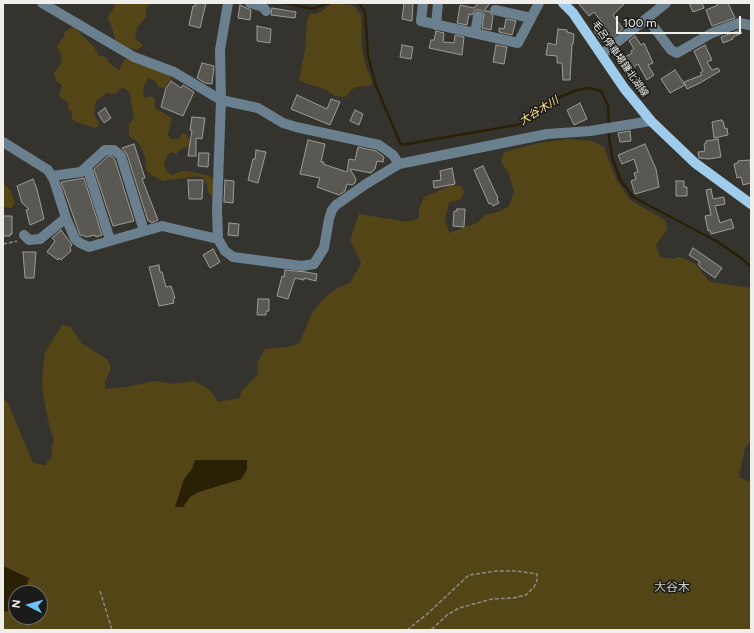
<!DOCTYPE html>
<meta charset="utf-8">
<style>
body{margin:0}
#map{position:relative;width:754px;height:633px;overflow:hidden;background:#35332e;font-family:Figtree,sans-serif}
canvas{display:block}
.frame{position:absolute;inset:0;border:4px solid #efeeeb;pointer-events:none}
.north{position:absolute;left:8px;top:585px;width:40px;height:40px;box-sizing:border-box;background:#1b1b19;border:1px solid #706f6d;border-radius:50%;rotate:276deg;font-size:11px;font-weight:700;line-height:16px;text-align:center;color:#efeeeb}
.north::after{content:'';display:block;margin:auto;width:14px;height:18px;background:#6fc2f4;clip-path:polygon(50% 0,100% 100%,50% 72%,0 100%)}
.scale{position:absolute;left:616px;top:16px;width:125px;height:18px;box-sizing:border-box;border:2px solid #efeeeb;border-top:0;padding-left:5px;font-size:12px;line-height:14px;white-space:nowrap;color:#efeeeb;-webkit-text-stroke:3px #1b1b19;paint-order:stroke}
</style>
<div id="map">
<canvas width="754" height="633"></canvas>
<div class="frame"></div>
<div class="north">N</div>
<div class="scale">100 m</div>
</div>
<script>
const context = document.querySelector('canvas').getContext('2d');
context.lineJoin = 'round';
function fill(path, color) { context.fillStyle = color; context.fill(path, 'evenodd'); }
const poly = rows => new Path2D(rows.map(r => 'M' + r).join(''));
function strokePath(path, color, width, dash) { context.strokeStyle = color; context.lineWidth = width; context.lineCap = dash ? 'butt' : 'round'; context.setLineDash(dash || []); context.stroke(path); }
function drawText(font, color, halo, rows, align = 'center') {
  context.font = font + ' Figtree,"Noto Sans JP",sans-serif'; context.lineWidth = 3; context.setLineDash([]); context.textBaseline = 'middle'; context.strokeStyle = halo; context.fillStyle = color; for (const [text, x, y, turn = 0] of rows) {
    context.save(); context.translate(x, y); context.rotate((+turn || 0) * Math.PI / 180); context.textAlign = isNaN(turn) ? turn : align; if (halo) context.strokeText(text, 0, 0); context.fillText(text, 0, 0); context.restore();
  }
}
const green = poly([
 [114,3,151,3,146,9,146,17,137,28,135,39,143,45,137,50,125,47,116,41,111,25,107,18,115,6],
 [333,3,352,5,357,9,361,16,362,50,366,67,372,81,371,86,357,87,351,90,346,97,335,96,325,89,307,84,299,80,305,50,307,21,310,14,317,14],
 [74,27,94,47,99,56,106,57,111,65,119,70,125,59,129,57,172,77,164,88,159,87,154,80,148,78,144,86,143,93,145,98,151,96,155,99,155,108,172,118,168,135,171,139,179,139,182,133,186,134,192,143,191,146,182,148,176,154,172,152,168,154,164,164,167,172,173,175,182,171,188,171,210,176,214,181,215,193,212,195,208,192,207,184,203,178,198,176,163,181,151,175,146,170,145,157,139,143,129,136,129,124,134,118,130,95,128,91,122,87,115,94,107,93,96,101,94,114,100,125,95,128,76,122,72,119,72,112,68,109,68,103,59,96,62,85,57,82,54,73,61,64,62,57,57,46,64,36,65,31],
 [567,139,592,141,604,147,616,179,630,200,665,220,667,229,656,245,660,257,673,259,680,257,695,264,710,282,751,288,751,441,745,448,739,477,751,482,751,630,3,630,3,398,8,403,33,463,45,465,52,457,52,447,54,439,50,429,46,411,42,387,43,369,45,352,62,325,71,327,81,343,108,360,111,368,105,382,105,389,127,387,154,381,174,384,194,381,210,390,218,402,240,398,241,392,258,374,257,363,265,349,288,347,299,343,313,311,326,296,338,288,351,282,361,263,350,240,359,214,407,222,419,218,419,209,424,197,452,185,461,186,464,192,461,199,449,203,445,219,449,233,477,223,485,215,501,211,509,206,514,192,509,174,501,162,504,152,538,143],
 [16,593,40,593,40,617,16,617],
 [3,183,11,191,15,202,12,208,3,207]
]);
const water = poly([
 [195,460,247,460,247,470,241,479,199,492,190,497,183,507,175,507,184,479,192,469],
 [3,566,29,578,27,585,31,593,16,593,16,610,3,612]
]);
const stream = poly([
 [285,3,312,9,329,3],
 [359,3,365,12,368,56,376,86,401,145,522,124,553,100,577,90,589,88,601,91,608,105,609,125],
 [608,130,612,157,620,179,633,197,718,242,741,258,751,267]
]);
const building = poly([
 [196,3,206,3,200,28,189,25,193,6,195,6,196,3],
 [404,3,413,3,412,21,402,19,404,3],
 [478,3,490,3,484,11,489,11,493,16,491,30,482,28,484,14,480,10,475,10,472,15,469,14,467,25,457,23,460,5,474,8,478,3],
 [578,3,625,3,613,15,623,29,604,44,594,31,604,25,594,12,589,16,578,3],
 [689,3,702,3,704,8,693,12,689,3],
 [717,3,728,3,735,18,712,26,706,10,718,5,717,3],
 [240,5,251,10,250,20,238,18,240,5],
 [272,8,296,12,295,18,271,15,272,8],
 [506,19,516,21,512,35,499,32,499,28,504,29,506,19],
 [257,26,271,29,270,43,257,41,257,26],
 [558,29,567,30,567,32,574,34,573,44,572,44,570,80,563,80,562,63,557,63,557,56,546,55,548,43,556,45,558,29],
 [740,30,742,33,733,37,733,39,723,43,721,37,740,30],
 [436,31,444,33,443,42,454,43,455,35,464,37,462,55,429,48,431,40,434,40,436,31],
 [635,36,641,45,644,43,653,63,648,65,654,75,647,80,638,64,627,72,620,60,632,53,631,51,634,49,629,41,635,36],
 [402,45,413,47,411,59,400,57,402,45],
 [496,45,507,47,504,64,493,62,496,45],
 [705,45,712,60,707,62,712,70,718,68,720,71,700,83,687,89,684,82,702,75,700,73,703,71,694,51,705,45],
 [202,63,214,66,212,84,205,83,197,78,202,63],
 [675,70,685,85,670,93,661,79,675,70],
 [171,81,181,88,183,85,194,92,183,116,161,107,166,88,171,81],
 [297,95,327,109,331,99,340,102,330,125,291,109,297,95],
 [580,103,587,119,574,125,567,110,580,103],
 [105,108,111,118,104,123,98,113,105,108],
 [355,110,363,114,359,125,350,121,355,110],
 [192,117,205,118,202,139,196,138,196,156,188,156,192,130,190,130,192,117],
 [721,120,723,121,725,129,727,128,728,135,714,138,712,122,721,120],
 [630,131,631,141,620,142,618,133,630,131],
 [718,139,721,157,709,159,699,158,698,152,705,151,704,144,706,143,706,141,718,139],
 [308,140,325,144,321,162,324,162,323,164,347,172,349,159,355,160,358,147,376,151,384,157,383,162,377,161,375,169,371,173,350,169,356,179,355,183,352,185,347,184,345,191,339,195,317,187,320,178,300,174,308,140],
 [134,144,145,178,142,179,158,220,151,223,150,221,148,221,127,154,122,148,134,144],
 [645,144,656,169,659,187,635,194,631,181,636,179,634,173,638,172,634,159,622,164,618,155,645,144],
 [256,150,266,152,258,183,248,180,253,159,255,159,256,150],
 [199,153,209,153,208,167,198,166,199,153],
 [108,156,112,156,115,160,134,221,113,226,94,169,108,156],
 [750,160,751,183,743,185,741,177,737,178,734,164,738,163,738,161,750,160],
 [483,166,498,198,497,199,499,203,493,206,491,203,489,204,474,170,483,166],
 [452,168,455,184,434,188,433,181,441,180,440,171,452,168],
 [84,178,102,235,96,237,95,235,87,237,80,235,61,182,84,178],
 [33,179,37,189,44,219,30,225,26,210,29,209,22,203,17,186,33,179],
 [188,180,203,180,202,199,189,199,188,180],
 [225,180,234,181,233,203,224,202,225,180],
 [676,181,684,181,684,187,687,187,687,196,676,196,676,181],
 [711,189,713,199,724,197,725,204,715,206,720,223,731,219,734,228,711,234,710,230,708,231,705,216,711,215,706,190,711,189],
 [457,209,465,209,464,227,453,226,454,211,457,211,457,209],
 [3,216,12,216,12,234,10,234,10,236,3,236,3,216],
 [229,223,239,224,238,236,228,235,229,223],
 [61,230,72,245,70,247,71,251,61,260,59,258,58,260,47,252,55,241,52,238,61,230],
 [693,248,722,268,715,278,701,268,698,264,700,262,689,255,693,248],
 [213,249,220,262,210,268,203,255,213,249],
 [23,252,36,252,34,278,25,278,23,252],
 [159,265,160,272,162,272,166,287,171,286,175,298,173,299,174,303,159,306,149,267,159,265],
 [285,270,306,272,317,274,316,281,304,278,304,280,295,278,288,299,277,296,282,276,284,277,285,270],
 [258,299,269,299,269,311,266,311,266,315,257,315,258,299]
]);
const path = poly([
 [3,244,17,241],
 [100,591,112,630],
 [407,630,426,615,469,575,497,571,516,571,537,574,537,581,534,587,526,595,513,598,492,599,459,608,447,615,431,630]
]);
const minor = poly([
 [42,3,134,57,174,72,221,100,258,108,283,123,296,127,379,145,393,155,399,164],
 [228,3,220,50,221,100,217,210,218,239,225,251,233,257,302,266,314,264,324,248,329,219,332,210,336,205,366,184,399,164,547,134,590,131,651,121],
 [250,3,263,7,266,11],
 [423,3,421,21,518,43,539,3],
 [495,10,531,18],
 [647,18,671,50,677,53,712,33,739,23,749,25],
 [436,25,438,3],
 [475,33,478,16],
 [602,54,666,3],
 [3,142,48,170,54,180,66,218,75,239,80,243,89,247,162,226,218,239],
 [87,167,110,240],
 [52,176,81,172,105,150,114,150,121,156,144,231],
 [24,235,29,240,40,239,66,218]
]);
const major = poly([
 [563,3,573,13,624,88,651,121,695,163,751,204]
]);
const streetNames = [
 ["毛呂停車場鎌北湖線",620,59,55]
];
const waterNames = [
 ["大谷木川",539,111,-32]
];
const quarterNames = [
 ["大谷木",672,587]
];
fill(green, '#544517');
fill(water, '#2a2005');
strokePath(stream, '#2a2005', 2.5);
fill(building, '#5a5853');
strokePath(building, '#9e9c97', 1);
strokePath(path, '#8c8a86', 1.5, [4, 2]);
strokePath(minor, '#6a808e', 10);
strokePath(major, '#9fccea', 10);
drawText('10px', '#efeeeb', '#1b1b19', streetNames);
drawText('italic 11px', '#fce090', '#1b1b19', waterNames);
drawText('12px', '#cccac5', '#1b1b19', quarterNames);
</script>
